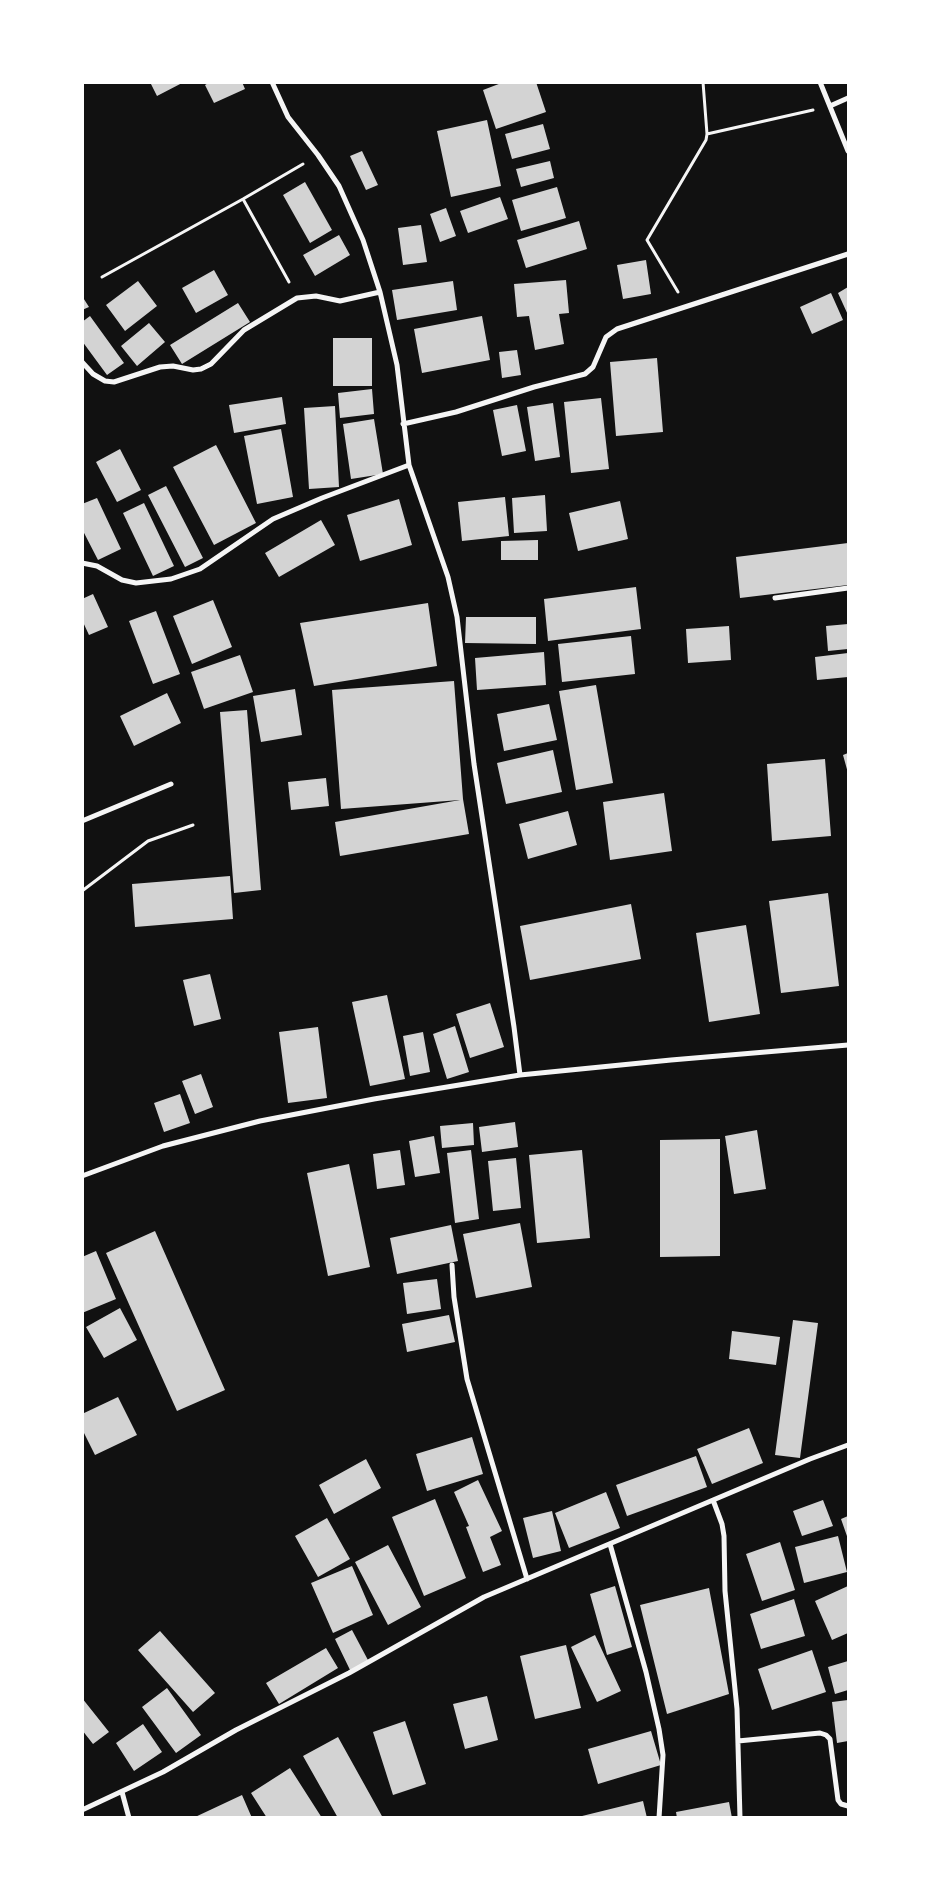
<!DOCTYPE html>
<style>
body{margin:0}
#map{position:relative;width:931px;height:1900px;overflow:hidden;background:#111;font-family:"DejaVu Sans",sans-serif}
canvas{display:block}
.frame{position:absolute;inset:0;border:84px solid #fff;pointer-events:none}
</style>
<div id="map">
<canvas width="931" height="1900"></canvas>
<div class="frame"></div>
</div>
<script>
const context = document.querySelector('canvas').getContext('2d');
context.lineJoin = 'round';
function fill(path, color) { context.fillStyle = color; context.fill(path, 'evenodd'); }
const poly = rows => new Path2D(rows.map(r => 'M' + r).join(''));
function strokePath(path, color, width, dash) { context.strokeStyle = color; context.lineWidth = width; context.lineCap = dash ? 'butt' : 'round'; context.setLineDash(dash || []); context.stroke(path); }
const building = poly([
 [150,82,184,82,157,96],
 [210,82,242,82,245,89,214,103,205,85],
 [504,82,536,82,546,112,496,129,483,90],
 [487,120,501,186,451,197,437,131],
 [543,124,550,149,512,159,505,134],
 [362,151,378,185,366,190,350,156],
 [550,161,554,178,521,187,516,169],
 [305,182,332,230,310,243,283,195],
 [557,187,566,218,521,231,512,200],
 [500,197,508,219,468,233,460,211],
 [446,208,456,236,440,242,430,214],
 [579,221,587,249,526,268,517,240],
 [421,225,427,262,403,265,398,228],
 [339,235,350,255,315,276,303,255],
 [646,260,651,294,623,299,617,265],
 [214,270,228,295,196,313,182,288],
 [566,280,569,313,559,314,564,344,535,350,529,316,517,317,514,284],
 [138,281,157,306,125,331,106,305],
 [453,281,457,310,397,320,392,290],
 [848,287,848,315,838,293],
 [831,293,843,320,812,334,800,307],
 [82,296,89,307,82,310],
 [238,303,250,322,182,364,170,345],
 [90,316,124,363,107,375,82,341,82,322],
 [482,316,490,360,422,373,414,329],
 [149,323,165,342,137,366,121,346],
 [333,338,372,338,372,386,333,386],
 [517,350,521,375,502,378,499,352],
 [657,358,663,432,616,436,610,362],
 [372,389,374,414,340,418,338,393],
 [282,397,286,424,234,433,229,405],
 [601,398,609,469,571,473,564,402],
 [553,403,560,457,535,461,527,407],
 [517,405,526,451,502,456,493,410],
 [335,406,339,487,309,489,304,408],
 [374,419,383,474,351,479,343,424],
 [281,429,293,497,257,504,244,436],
 [216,445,256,523,214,545,173,467],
 [120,449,141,490,117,502,96,462],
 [166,486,203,558,185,567,148,495],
 [545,495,547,531,514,533,512,498],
 [505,497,509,536,462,541,458,502],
 [97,498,121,549,98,560,82,529,82,504],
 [399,499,412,545,360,561,347,515],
 [620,501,628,539,578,551,569,513],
 [144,503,174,566,153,576,123,513],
 [321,520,335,545,279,577,265,553],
 [538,540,538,560,501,560,501,541],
 [848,543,848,585,740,598,736,557],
 [636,587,641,629,548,641,544,599],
 [93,594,108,627,89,635,82,620,82,599],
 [213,600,232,647,192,664,173,616],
 [428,603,437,666,314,686,300,623],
 [156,611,180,674,153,684,129,621],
 [466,617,536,617,536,644,465,643],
 [848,624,848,649,828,651,826,626],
 [729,626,731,660,688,663,686,629],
 [631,636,635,674,562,682,558,644],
 [544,652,546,685,477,690,475,658],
 [848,653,848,677,817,680,815,657],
 [240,655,253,692,204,709,191,672],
 [454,681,463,799,469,834,340,856,335,822,460,800,341,809,332,690],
 [596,685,613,783,576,790,559,691],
 [295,689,302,735,261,742,253,696],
 [167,693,181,723,134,746,120,716],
 [549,704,557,740,504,751,497,714],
 [247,710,261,890,234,893,220,712],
 [553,750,562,792,506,804,497,763],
 [848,753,848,773,843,755],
 [825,759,831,836,772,841,767,764],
 [326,778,329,806,291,810,288,782],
 [664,793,672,851,610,860,603,802],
 [568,811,577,845,528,859,519,824],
 [230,876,233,919,135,927,132,884],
 [828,893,839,986,781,993,769,901],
 [631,904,641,959,530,980,520,926],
 [746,925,760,1014,709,1022,696,933],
 [210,974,221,1019,194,1026,183,980],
 [387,995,405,1079,370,1086,352,1002],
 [490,1003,504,1047,470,1058,456,1014],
 [455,1026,469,1072,447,1079,433,1034],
 [318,1027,327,1098,288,1103,279,1032],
 [423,1032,430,1072,410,1076,403,1036],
 [201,1074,213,1107,195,1114,182,1081],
 [180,1094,190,1123,164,1132,154,1103],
 [515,1122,518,1147,482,1152,479,1127],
 [473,1123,474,1145,442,1148,440,1126],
 [757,1130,766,1189,734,1194,725,1136],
 [434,1136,440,1173,415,1177,409,1141],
 [720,1139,720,1256,660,1257,660,1140],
 [400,1150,405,1185,377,1189,373,1154],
 [471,1150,479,1219,455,1223,447,1153],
 [582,1150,590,1238,537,1243,529,1155],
 [516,1158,521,1208,493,1211,488,1161],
 [349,1164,370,1267,328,1276,307,1173],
 [520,1223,532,1287,476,1298,463,1234],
 [451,1225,458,1261,397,1274,390,1238],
 [155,1231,225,1390,177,1411,106,1253],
 [96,1251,116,1299,82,1313,82,1257],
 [437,1279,441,1309,407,1314,403,1283],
 [120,1308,137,1340,104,1358,86,1327],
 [449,1315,455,1342,407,1352,402,1324],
 [793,1320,818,1323,800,1458,775,1455],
 [732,1331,780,1337,776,1365,729,1359],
 [118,1397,137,1435,95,1455,82,1429,82,1414],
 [749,1428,763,1463,712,1484,697,1449],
 [472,1437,483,1474,427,1491,416,1454],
 [696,1456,707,1487,627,1516,616,1485],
 [366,1459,381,1488,334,1514,319,1485],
 [478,1480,502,1531,490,1537,501,1565,483,1572,466,1527,469,1526,454,1492],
 [606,1492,620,1528,569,1548,555,1513],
 [435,1499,466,1578,424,1596,392,1517],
 [823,1500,833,1526,802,1536,793,1511],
 [552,1511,561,1551,533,1558,523,1518],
 [848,1516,848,1539,841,1519],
 [327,1518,350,1559,318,1577,295,1536],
 [838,1536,847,1572,804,1583,795,1547],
 [780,1542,795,1590,762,1601,746,1554],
 [388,1545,421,1607,388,1625,355,1562],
 [352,1566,373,1615,333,1633,311,1583],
 [615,1586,632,1647,607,1655,590,1594],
 [848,1586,848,1633,832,1640,815,1601],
 [709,1588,729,1694,667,1714,640,1605],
 [794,1599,805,1636,761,1649,750,1614],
 [352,1630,369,1662,351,1672,335,1639],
 [160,1631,215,1693,193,1712,138,1650],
 [595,1635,621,1691,597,1702,571,1647],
 [566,1645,581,1708,535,1719,520,1656],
 [326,1648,338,1668,279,1704,266,1683],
 [812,1650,826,1692,772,1710,758,1669],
 [848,1661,848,1690,835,1694,828,1667],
 [167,1688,201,1735,176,1753,142,1707],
 [487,1696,498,1740,465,1749,453,1704],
 [82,1698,109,1732,93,1744,82,1730],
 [848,1700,848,1741,837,1743,832,1702],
 [405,1721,426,1784,393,1795,373,1732],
 [143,1724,162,1752,134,1771,116,1743],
 [651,1731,661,1765,598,1784,588,1749],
 [338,1737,383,1818,338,1818,303,1756],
 [290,1768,322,1818,267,1818,251,1793],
 [242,1795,252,1818,193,1818],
 [643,1801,647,1818,578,1818,578,1817],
 [729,1802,732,1818,677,1818,676,1812]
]);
const path = poly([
 [703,82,707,134],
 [243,199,289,282],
 [102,277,243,199,303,164],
 [678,292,647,240,706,140,707,134,813,110],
 [82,891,148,841,193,825]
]);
const minor = poly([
 [272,82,288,117,318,155,339,186,363,240,380,292,397,365,409,465,448,577,457,617,474,764,514,1027,520,1075],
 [820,82,848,151],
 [830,106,848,98],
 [82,362,93,374,105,381,114,382,160,367,173,366,193,370,201,369,211,364,244,330,297,298,316,296,340,301,380,292],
 [403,424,456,412,534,387,585,374,593,367,606,337,617,329,848,254],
 [82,563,97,566,122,580,136,583,171,579,200,569,273,519,322,498,409,465],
 [775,598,848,588],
 [82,821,171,784],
 [82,1176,163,1146,260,1121,374,1099,520,1075,671,1060,848,1045],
 [452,1265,454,1297,467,1379,527,1579],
 [713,1500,722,1524,724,1536,725,1591,737,1709,740,1818],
 [610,1544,646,1672,659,1729,663,1755,659,1818],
 [738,1741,820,1733,826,1735,830,1739,838,1800,841,1804,848,1806],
 [122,1792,129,1818],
 [82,1810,163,1772,236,1730,349,1673,484,1597,810,1459,848,1445]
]);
fill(building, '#d3d3d3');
strokePath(path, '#f5f5f5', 3);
strokePath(minor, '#f5f5f5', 5);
</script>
